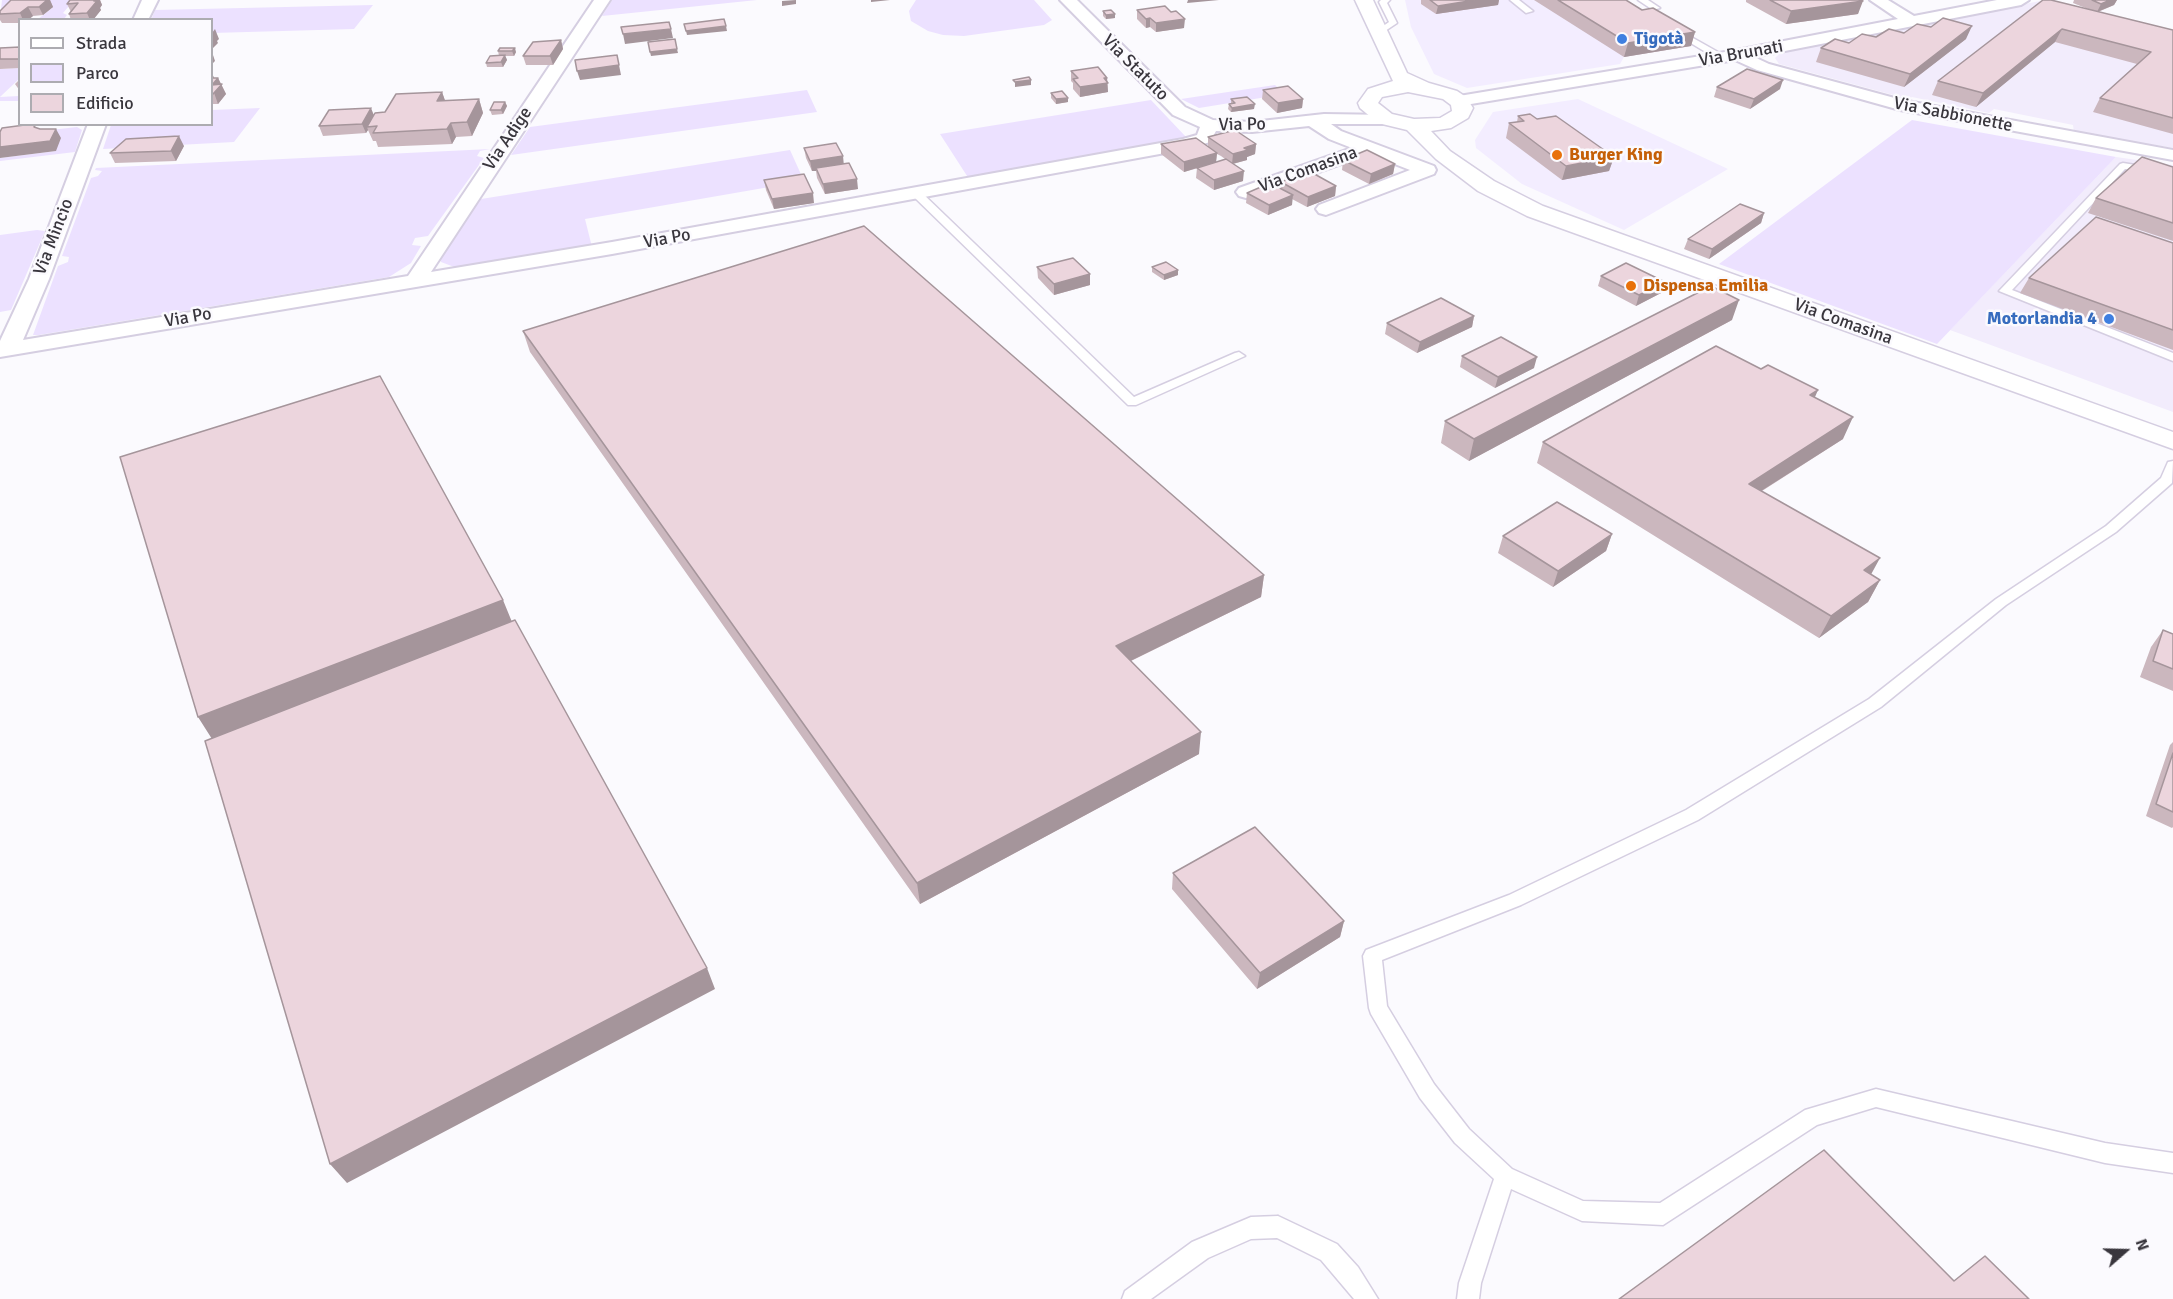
<!DOCTYPE html>
<meta charset="utf-8">
<style>
body{margin:0}
#map{position:relative;width:2173px;height:1299px;overflow:hidden;background:#fbfafe;font-family:Signika,sans-serif}
canvas{display:block}
.legend{position:absolute;left:18px;top:18px;width:195px;height:108px;box-sizing:border-box;background:#fbfafe;border:2px solid #adacb1;margin:0;padding:8px 10px;list-style:none;font-size:18px;color:#39363d}
.legend li{display:flex;align-items:center;gap:12px;height:30px}
.legend b{width:30px;border:2px solid #adacb1}
.north{position:absolute;left:2095px;top:1221px;width:60px;height:60px;-webkit-text-stroke:4px #fbfafe;paint-order:stroke;rotate:70deg;font-size:16px;font-weight:700;line-height:24px;text-align:center;color:#39363d}
.north::after{content:'';display:block;margin:auto;width:21px;height:27px;background:#39363d;clip-path:polygon(50% 0,100% 100%,50% 72%,0 100%)}
</style>
<div id="map">
<canvas width="2173" height="1299"></canvas>
<ul class="legend">
<li><b style="height:8px;background:#fff"></b>Strada</li>
<li><b style="height:16px;background:#ece1ff"></b>Parco</li>
<li><b style="height:16px;background:#ecd5dd"></b>Edificio</li>
</ul>
<div class="north">N</div>
</div>
<script>
const context = document.querySelector('canvas').getContext('2d');
context.lineJoin = 'round';
function fill(path, color) { context.fillStyle = color; context.fill(path, 'evenodd'); }
const poly = rows => new Path2D(rows.map(r => 'M' + r).join(''));
function strokePath(path, color, width, dash) { context.strokeStyle = color; context.lineWidth = width; context.lineCap = dash ? 'butt' : 'round'; context.setLineDash(dash || []); context.stroke(path); }
function drawText(font, color, halo, rows, align = 'center') {
  context.font = font + ' Signika,sans-serif'; context.lineWidth = 5; context.setLineDash([]); context.textBaseline = 'middle'; context.strokeStyle = halo; context.fillStyle = color; for (const [text, x, y, turn = 0] of rows) {
    context.save(); context.translate(x, y); context.rotate((+turn || 0) * Math.PI / 180); context.textAlign = isNaN(turn) ? turn : align; if (halo) context.strokeText(text, 0, 0); context.fillText(text, 0, 0); context.restore();
  }
}
const commercial = poly([
 [1405,0,1615,0,1691,46,1624,57,1620,64,1467,88,1434,74,1411,27],
 [1578,99,1728,169,1624,230,1522,184,1476,148,1475,140,1493,112]
]);
const built = poly([
 [2040,1,2173,32,2173,148,2074,132,2073,125,1994,109,1989,113,1912,97,1908,99,1779,64,1775,58,1780,53],
 [2116,157,2173,165,2173,412,1950,330]
]);
const green = poly([
 [2,0,83,0,69,6,63,13,67,15,64,19,38,19,52,8,0,19],
 [612,0,757,0,602,16],
 [916,0,1034,0,1052,20,1044,25,964,36,943,35,928,31,911,21,909,11],
 [373,5,354,29,212,33,212,20,151,20,155,10],
 [19,68,19,79,0,97,19,96,19,101,0,101,0,69],
 [1275,85,1285,94,1199,108,1181,99],
 [807,90,817,112,511,155,530,127],
 [1151,100,1187,138,969,179,940,134],
 [260,108,234,142,103,149,111,125,212,124,212,110],
 [1912,120,2116,157,1937,344,1719,264],
 [77,127,82,130,75,152,0,161,0,158,56,151,6,135],
 [490,149,480,151,477,156,484,158,428,236,415,238,412,245,421,246,411,263,389,277,39,335,33,335,58,266,68,262,69,257,62,256,91,178,98,176,102,171,95,170,96,168],
 [790,150,804,181,585,219,592,247,457,268,441,262,440,259,451,242,481,199],
 [37,230,45,231,11,310,0,312,0,235]
]);
const lane = poly([
 [1381,0,1390,0,1387,3,1397,23,1379,35,1375,33,1376,31,1389,22,1379,2,1381,0],
 [1510,0,1519,0,1533,11,1526,13,1510,0],
 [1638,0,1648,0,1660,8,1653,10,1638,0],
 [1677,29,1725,56,1726,58,1719,60,1674,33,1673,31,1677,29],
 [2123,163,2173,171,2173,177,2125,169,2012,290,2173,353,2173,361,1999,291,2120,164,2123,163],
 [913,192,921,192,1134,397,1235,353,1239,352,1245,356,1136,405,1128,405,913,196,913,192],
 [2173,461,2172,483,2116,532,2006,605,1881,707,1698,820,1521,905,1382,960,1387,1006,1434,1084,1469,1129,1512,1169,1583,1201,1660,1203,1805,1110,1876,1089,2105,1143,2173,1153,2173,1173,2105,1163,1876,1107,1817,1125,1663,1225,1582,1221,1511,1189,1481,1283,1479,1299,1457,1299,1459,1283,1494,1179,1455,1143,1420,1098,1371,1014,1369,1008,1363,956,1366,950,1509,895,1686,810,1869,699,1996,599,2106,526,2161,478,2168,462,2173,461],
 [1278,1216,1337,1244,1358,1267,1378,1299,1354,1299,1321,1260,1277,1238,1251,1239,1208,1258,1151,1299,1122,1299,1125,1291,1192,1242,1251,1217,1278,1216]
]);
const street = poly([
 [142,0,158,0,148,20,133,20,142,0],
 [594,0,610,0,431,272,612,242,1183,139,1197,135,1200,127,1173,115,1060,0,1077,0,1185,107,1213,120,1252,122,1324,114,1391,115,1394,119,1391,123,1385,124,1331,124,1341,131,1434,166,1436,170,1434,174,1326,215,1319,213,1316,209,1319,205,1410,170,1369,154,1246,198,1239,196,1236,192,1239,188,1352,148,1329,139,1309,126,1252,132,1216,131,1210,142,1187,149,612,254,0,357,0,341,29,279,88,124,106,124,49,279,23,340,408,276,594,0],
 [1870,0,1888,0,1914,16,1997,0,2029,0,2021,5,1754,57,1769,64,1902,100,2173,150,2173,160,1900,110,1757,70,1735,60,1459,106,1453,105,1450,101,1453,97,1459,96,1737,50,1898,19,1870,0]
]);
const secondary = poly([
 [1355,0,1373,0,1407,73,1429,83,1457,91,1466,97,1473,108,1468,118,1451,128,1431,131,1450,151,1494,181,1543,206,2173,432,2173,449,1527,216,1478,191,1436,159,1407,130,1378,123,1360,108,1358,103,1368,89,1393,81,1355,0],
 [1408,92,1443,99,1451,105,1452,111,1440,118,1414,119,1392,114,1378,103,1382,97,1408,92]
]);
const wall = poly([
 [11,0,50,0,53,7,43,15,33,16,28,20,20,20,20,23,2,23,0,20,0,11],
 [100,0,102,5,100,8,101,10,93,20,71,20,69,14,71,12,67,4],
 [1421,0,1499,0,1498,5,1436,14,1421,4],
 [1534,0,1626,0,1642,10,1695,32,1691,46,1624,57],
 [1746,0,1861,0,1858,14,1786,24,1746,2],
 [2074,0,2117,0,2114,5,2098,12,2173,30,2173,134,2093,112,2100,98,2137,64,2055,42,1976,107,1932,95,1938,81,2088,9,2073,3],
 [1137,10,1184,28,1156,32,1150,27,1146,28,1137,19],
 [1103,11,1115,18,1106,19,1103,16],
 [1876,37,1966,39,1904,87,1816,62,1821,48],
 [561,40,563,49,553,65,526,65,523,56],
 [20,47,20,68,0,69,0,48],
 [500,48,516,52,514,56,505,56,507,60,503,67,487,67,486,63,499,56,498,51],
 [1071,71,1107,78,1108,92,1080,97,1073,89,1073,83,1071,81],
 [212,73,214,78,218,78,226,94,218,104,212,104],
 [20,79,20,91,15,84],
 [1717,87,1780,89,1750,109,1714,97],
 [1263,90,1303,99,1302,108,1277,113,1262,99],
 [442,92,445,101,479,99,483,113,472,136,456,137,452,144,378,147,376,141,373,141,368,130,366,133,323,136,319,126,385,112],
 [1051,93,1068,102,1056,104,1051,98],
 [1231,99,1254,109,1231,112,1228,109,1229,104,1231,104],
 [505,102,507,106,503,114,492,115,490,110],
 [1518,116,1537,119,1614,157,1609,171,1562,180,1506,138,1509,123,1517,122],
 [1208,137,1256,144,1255,154,1247,157,1247,160,1233,164,1243,181,1214,190,1196,178,1197,168,1212,164,1184,172,1161,154,1161,144,1208,146],
 [1217,154,1221,156,1225,159,1216,162],
 [184,146,176,161,115,163,110,153],
 [804,148,843,164,858,189,825,194,817,178,816,171,812,171,806,158],
 [1343,160,1395,164,1393,174,1369,184,1342,170],
 [2173,167,2173,241,2088,213,2096,198],
 [764,180,814,203,774,209,766,190],
 [1281,182,1336,186,1335,196,1307,207,1292,199,1292,205,1268,215,1246,203,1247,193,1280,189],
 [1764,213,1761,223,1709,259,1684,249,1688,239],
 [2173,243,2173,350,2020,293,2029,278],
 [1037,267,1090,274,1090,285,1054,295,1038,278],
 [1152,267,1178,270,1178,275,1164,280,1152,272],
 [1601,276,1661,293,1636,306,1598,286],
 [1474,316,1472,327,1417,353,1385,334,1387,323],
 [1732,320,1469,461,1441,443,1445,421],
 [523,331,1264,575,1261,597,1131,661,1199,754,920,904,530,352],
 [1462,356,1534,368,1495,388,1460,367],
 [1815,398,1843,439,1762,491,1871,575,1880,580,1868,602,1819,638,1537,463,1543,442],
 [1612,534,1606,551,1553,587,1498,553,1503,536],
 [2163,630,2173,634,2173,691,2140,677,2151,647],
 [2173,742,2173,827,2172,828,2146,816,2170,745],
 [1173,873,1344,921,1340,937,1257,989,1172,889]
]);
const shadedWall = poly([
 [47,0,50,0,53,7,43,15,39,7],
 [95,0,100,0,102,5,100,8,101,10,93,20,90,20,87,13],
 [796,0,796,4,782,6,782,1],
 [871,0,890,0,871,2],
 [1188,0,1219,0,1187,3],
 [1475,0,1499,0,1498,5,1436,14,1438,6],
 [2109,0,2117,0,2114,5,2097,12,2101,4],
 [1863,1,1858,14,1786,24,1791,11],
 [28,7,33,16,28,20,23,20,20,13],
 [1115,14,1115,18,1106,19,1106,15],
 [1150,18,1150,27,1146,28,1146,19],
 [1185,19,1184,28,1156,32,1156,23],
 [726,26,727,31,687,35,686,31],
 [1972,26,1966,39,1904,87,1910,74],
 [215,29,219,39,217,41,218,43,212,49,212,33],
 [671,29,673,38,625,44,623,34],
 [2062,29,2055,42,1976,107,1983,93],
 [1695,32,1691,46,1624,57,1628,43],
 [561,40,563,49,553,65,550,56],
 [515,48,516,52,514,56,512,51],
 [677,49,678,53,651,56,650,52],
 [212,52,215,61,212,64],
 [505,55,507,60,503,67,501,62],
 [619,65,621,75,580,80,577,71],
 [212,73,215,81,218,78,226,94,218,104,212,87],
 [1104,78,1107,78,1108,92,1080,97,1080,87],
 [1031,80,1031,85,1015,87,1015,82],
 [1783,80,1780,89,1750,109,1754,99],
 [442,92,447,106,437,101],
 [1068,98,1068,102,1056,104,1056,99],
 [479,99,483,113,472,136,467,122],
 [1303,99,1302,108,1277,113,1278,103],
 [505,102,507,106,503,114,501,110],
 [1255,104,1254,109,1231,112,1232,108],
 [371,108,375,118,367,127,368,130,366,133,362,124],
 [451,123,456,137,452,144,447,129],
 [56,129,61,138,56,151,0,158,0,147],
 [179,136,184,146,176,161,171,151],
 [1256,144,1255,154,1247,157,1247,160,1232,164,1233,154,1244,148],
 [1217,153,1216,162,1184,172,1184,162],
 [843,156,844,166,816,168,816,171,812,171,810,161],
 [1614,157,1609,171,1562,180,1566,166],
 [1395,164,1393,174,1369,184,1371,174],
 [1244,171,1243,181,1214,190,1214,180],
 [857,179,858,189,825,194,823,184],
 [1336,186,1335,196,1307,207,1308,197],
 [813,193,814,203,774,209,772,199],
 [1293,195,1292,205,1268,215,1269,205],
 [1764,213,1761,223,1709,259,1712,249],
 [1178,270,1178,275,1164,280,1164,275],
 [1090,274,1090,285,1054,295,1054,284],
 [1665,282,1661,293,1636,306,1639,295],
 [1739,300,1732,320,1469,461,1474,439],
 [1474,316,1472,327,1417,353,1420,342],
 [1537,357,1534,368,1495,388,1498,377],
 [1818,390,1809,411,1810,395],
 [1853,417,1843,439,1739,505,1749,484],
 [1612,534,1606,551,1553,587,1558,571],
 [1880,558,1868,580,1864,570],
 [1264,575,1261,597,1116,668,1116,646],
 [1880,580,1868,602,1819,638,1831,616],
 [503,600,512,622,212,739,198,717],
 [1201,732,1199,754,920,904,917,883],
 [1344,921,1340,937,1257,989,1260,973],
 [707,968,715,989,347,1183,330,1164]
]);
const building = poly([
 [11,0,47,0,39,7,28,7,20,13,0,14,0,11,11,0],
 [70,0,95,0,94,1,97,1,87,13,69,14,78,3,67,4,70,0],
 [1430,0,1475,0,1438,6,1430,0],
 [1558,0,1626,0,1642,10,1653,8,1695,32,1628,43,1558,0],
 [1770,0,1861,0,1863,1,1791,11,1770,0],
 [2043,0,2051,0,2173,30,2173,118,2100,98,2151,52,2062,29,1983,93,1938,81,2043,0],
 [2092,0,2110,0,2101,4,2092,0],
 [1165,6,1171,12,1176,11,1185,19,1156,23,1150,18,1146,19,1137,10,1165,6],
 [1111,10,1115,14,1106,15,1103,11,1111,10],
 [1943,18,1972,26,1910,74,1821,48,1835,39,1849,43,1862,34,1876,37,1889,29,1904,33,1917,24,1931,27,1943,18],
 [724,19,726,26,686,31,684,24,724,19],
 [669,22,671,29,623,34,621,27,669,22],
 [675,39,677,49,650,52,648,42,675,39],
 [561,40,550,56,523,56,533,42,561,40],
 [20,47,20,59,0,59,0,48,20,47],
 [500,48,515,48,512,51,498,51,500,48],
 [505,55,501,62,486,63,490,56,505,55],
 [617,55,619,65,577,71,575,60,617,55],
 [1098,67,1107,78,1104,78,1108,83,1080,87,1073,79,1078,78,1071,71,1098,67],
 [1747,69,1783,80,1754,99,1717,87,1747,69],
 [1029,77,1031,80,1015,82,1013,80,1029,77],
 [212,78,218,78,212,85,222,84,213,94,212,94,212,78],
 [1288,86,1303,99,1278,103,1263,90,1288,86],
 [1062,91,1068,98,1056,99,1051,93,1062,91],
 [442,92,437,101,479,99,467,122,451,123,447,129,373,133,377,126,367,127,375,113,385,112,396,94,442,92],
 [1247,97,1255,104,1232,108,1229,104,1235,103,1231,99,1247,97],
 [494,102,505,102,501,110,490,110,494,102],
 [371,108,362,124,319,126,329,110,371,108],
 [1530,114,1537,119,1556,116,1614,157,1566,166,1509,123,1524,121,1518,116,1530,114],
 [32,124,36,124,34,127,40,129,56,129,50,141,0,147,0,132,2,128,32,124],
 [1235,130,1256,144,1244,148,1248,150,1233,154,1208,137,1235,130],
 [179,136,171,151,110,153,126,139,179,136],
 [1196,138,1217,153,1184,162,1161,144,1196,138],
 [836,143,843,156,810,161,804,148,836,143],
 [1367,150,1395,164,1371,174,1343,160,1367,150],
 [2142,157,2173,167,2173,223,2096,198,2142,157],
 [1226,159,1244,171,1214,180,1197,168,1226,159],
 [849,163,857,179,823,184,816,168,849,163],
 [1309,171,1336,186,1308,197,1281,182,1309,171],
 [804,174,813,193,772,199,764,180,804,174],
 [1270,183,1293,195,1269,205,1247,193,1270,183],
 [1740,204,1764,213,1712,249,1688,239,1740,204],
 [2096,217,2173,243,2173,330,2029,278,2096,217],
 [864,226,1264,575,1116,646,1201,732,917,883,523,331,864,226],
 [1073,258,1090,274,1054,284,1037,267,1073,258],
 [1166,262,1178,270,1164,275,1152,267,1166,262],
 [1626,263,1665,282,1639,295,1601,276,1626,263],
 [1711,286,1739,300,1474,439,1445,421,1711,286],
 [1441,298,1474,316,1420,342,1387,323,1441,298],
 [1501,337,1537,357,1498,377,1462,356,1501,337],
 [1716,346,1761,369,1768,365,1818,390,1810,395,1853,417,1749,484,1880,558,1864,570,1880,580,1831,616,1543,442,1716,346],
 [380,376,503,600,198,717,120,457,380,376],
 [1557,502,1612,534,1558,571,1503,536,1557,502],
 [515,620,707,968,330,1164,205,741,515,620],
 [2163,630,2173,634,2173,669,2153,661,2163,630],
 [2173,753,2173,812,2156,804,2173,753],
 [1255,827,1344,921,1260,973,1173,873,1255,827],
 [1824,1150,1954,1281,1985,1256,2029,1299,1619,1299,1824,1150]
]);
const markers = [
 [1622,39,6,"#3f7fe0"],
 [1557,155,6,"#e8710a"],
 [1631,286,6,"#e8710a"],
 [2109,319,6,"#3f7fe0"]
];
const farShopnames = [
 ["Tigotà",1634,39],
 ["Motorlandia 4",2097,319,"right"]
];
const farStreetnames = [
 ["Via Brunati",1741,54,-10],
 ["Via Statuto",1135,68,45],
 ["Via Sabbionette",1953,115,11],
 ["Via Po",1242,125,-1],
 ["Via Adige",508,139,-56],
 ["Via Comasina",1308,170,-20],
 ["Via Mincio",54,237,-69],
 ["Via Po",667,239,-10],
 ["Via Po",188,318,-10],
 ["Via Comasina",1843,322,20]
];
const farFoodnames = [
 ["Burger King",1569,155],
 ["Dispensa Emilia",1643,286]
];
fill(commercial, '#f3edff');
fill(built, '#f2ecfc');
fill(green, '#ece1ff');
strokePath(lane, '#d5cee1', 3);
strokePath(street, '#d5cee1', 4);
strokePath(secondary, '#d5cee1', 3);
fill(lane, '#fff');
fill(street, '#fff');
fill(secondary, '#fff');
fill(wall, '#cbb7be');
fill(shadedWall, '#a5959b');
fill(building, '#ecd5dd');
strokePath(building, '#a5959b', 1.5);
for (const [x, y, r, color] of markers) { const dot = new Path2D(); dot.arc(x, y, r, 0, 2 * Math.PI); context.fillStyle = color; context.fill(dot); strokePath(dot, '#fbfafe', 2); }
drawText('bold 18px', '#366cbe', '#fbfafe', farShopnames, 'left');
drawText('18px', '#39363d', '#fbfafe', farStreetnames);
drawText('bold 18px', '#c56008', '#fbfafe', farFoodnames, 'left');
</script>
